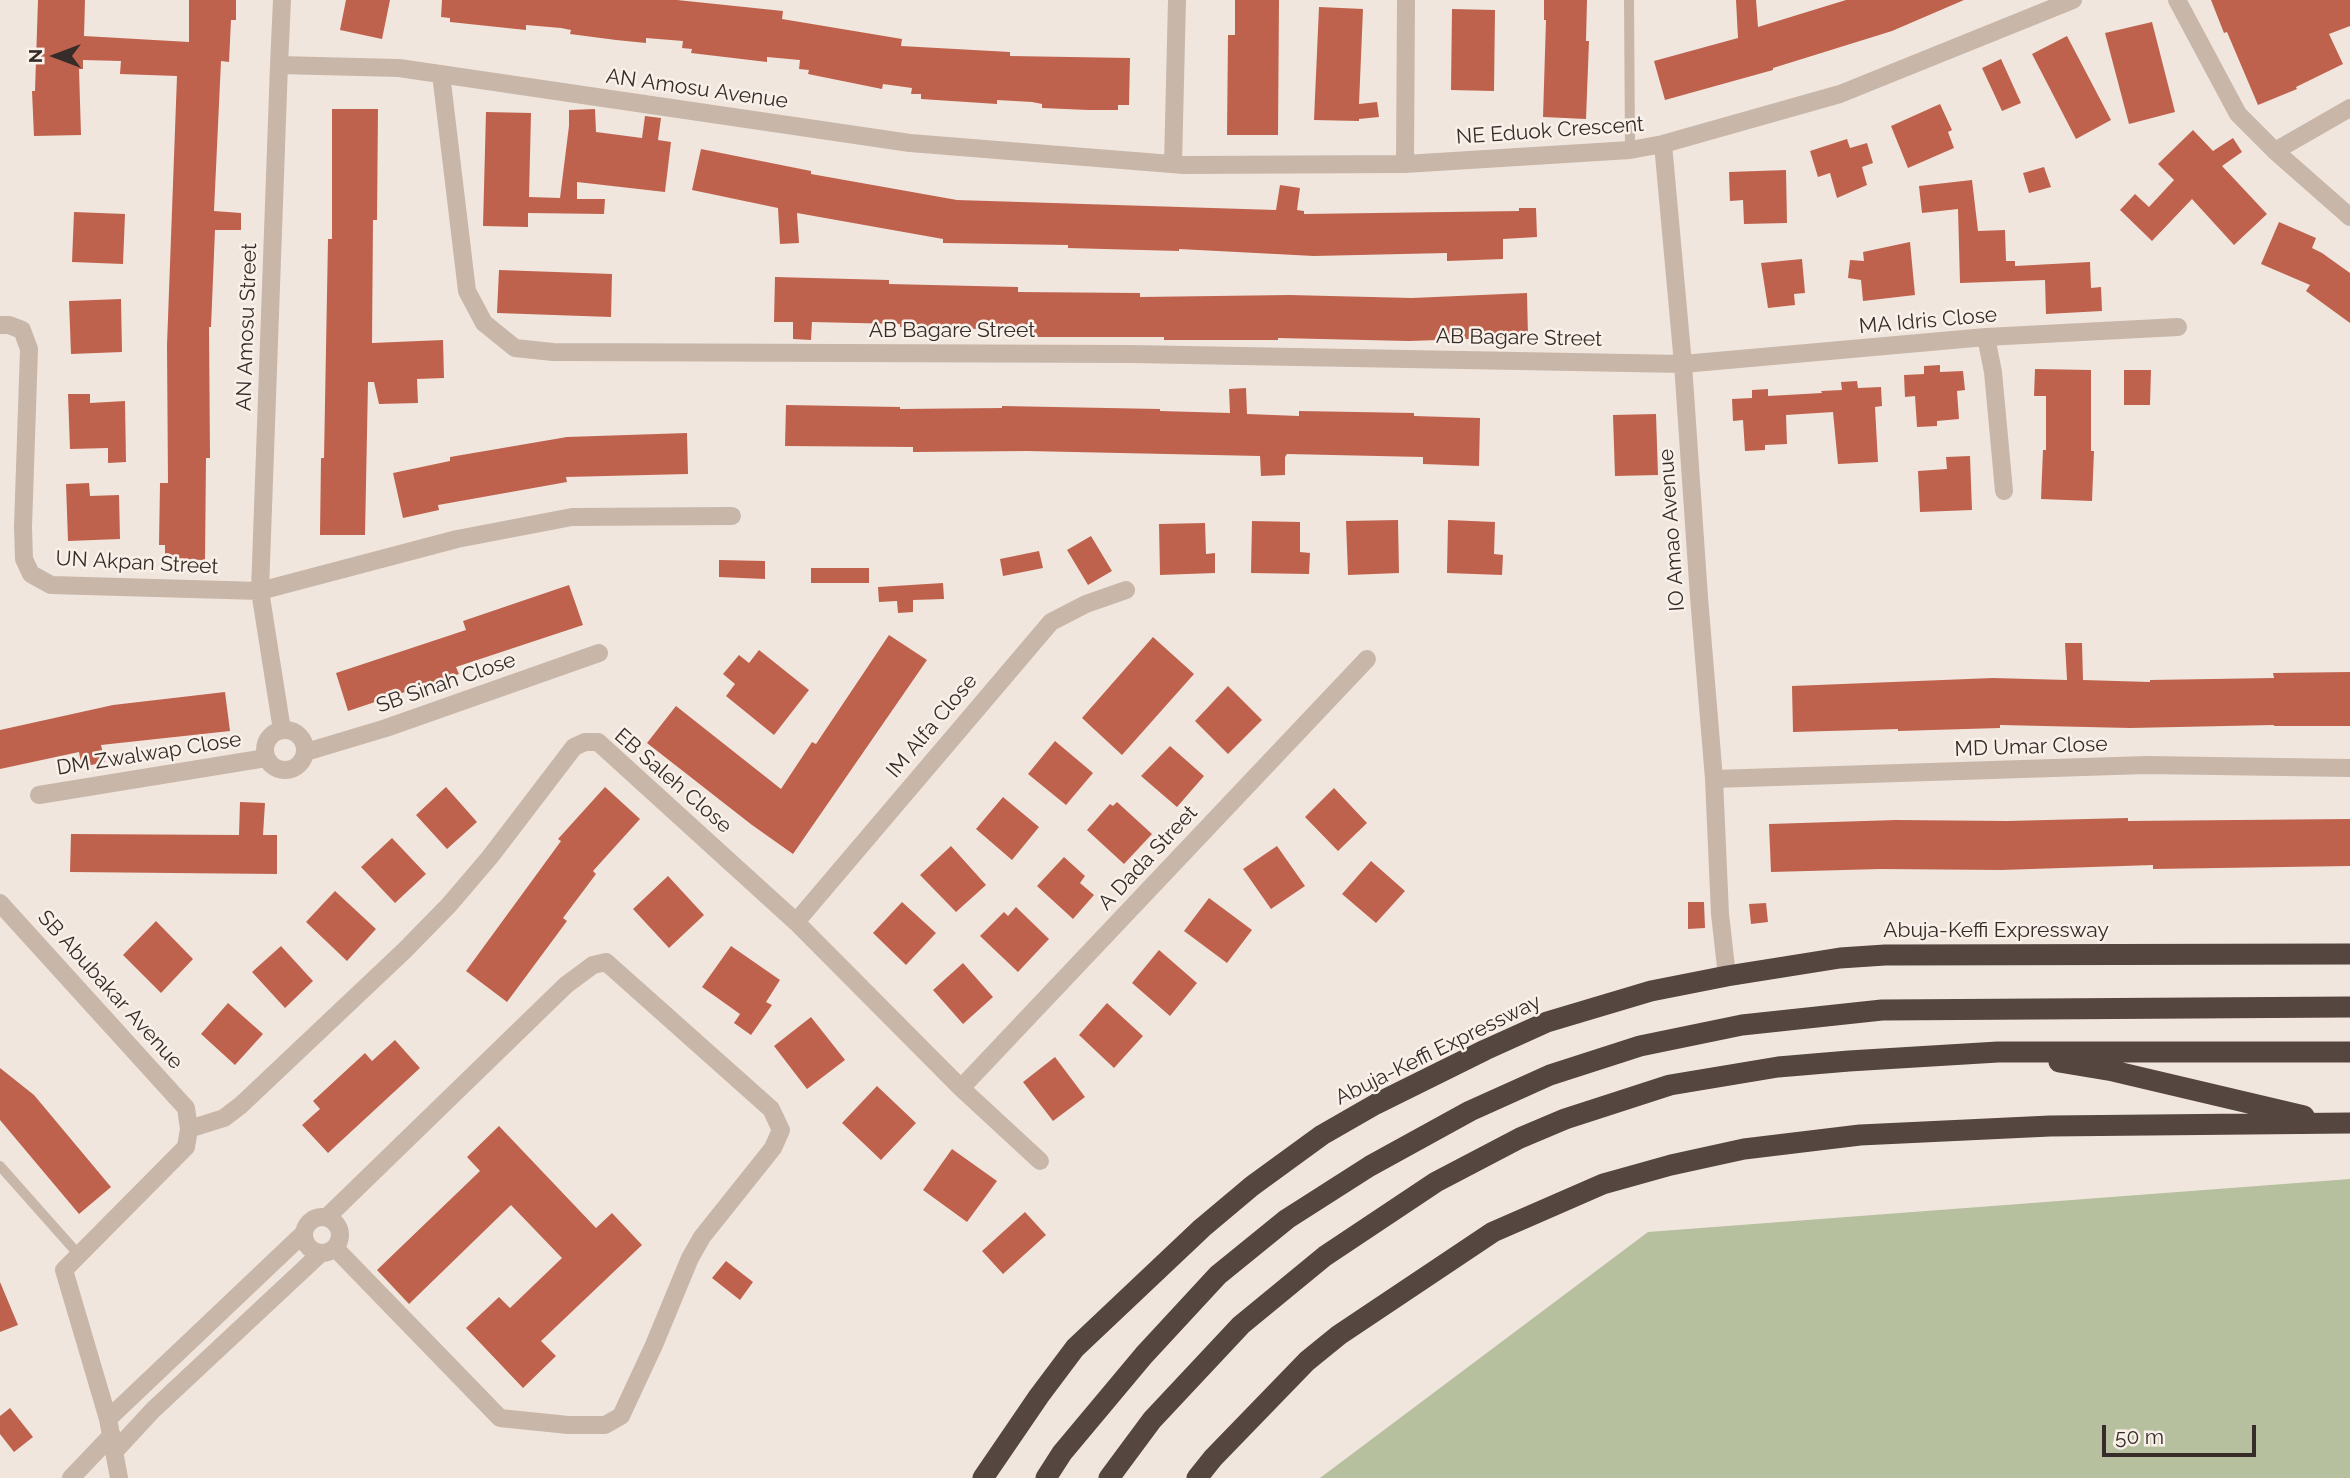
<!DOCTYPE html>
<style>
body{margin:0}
#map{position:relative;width:2350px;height:1478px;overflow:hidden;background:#f1e6dd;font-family:Raleway,sans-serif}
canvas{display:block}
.north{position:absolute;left:21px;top:21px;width:70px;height:70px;-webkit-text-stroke:5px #f9f1e9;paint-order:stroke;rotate:270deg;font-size:19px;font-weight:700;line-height:28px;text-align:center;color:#362c29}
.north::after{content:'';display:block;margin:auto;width:24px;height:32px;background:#362c29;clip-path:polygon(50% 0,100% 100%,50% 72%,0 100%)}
.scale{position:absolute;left:2102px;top:1425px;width:154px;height:32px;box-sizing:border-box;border:4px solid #362c29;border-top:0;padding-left:9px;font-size:21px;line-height:24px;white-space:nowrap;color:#362c29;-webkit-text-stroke:5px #f9f1e9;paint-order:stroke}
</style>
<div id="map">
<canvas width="2350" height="1478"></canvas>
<div class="north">N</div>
<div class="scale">50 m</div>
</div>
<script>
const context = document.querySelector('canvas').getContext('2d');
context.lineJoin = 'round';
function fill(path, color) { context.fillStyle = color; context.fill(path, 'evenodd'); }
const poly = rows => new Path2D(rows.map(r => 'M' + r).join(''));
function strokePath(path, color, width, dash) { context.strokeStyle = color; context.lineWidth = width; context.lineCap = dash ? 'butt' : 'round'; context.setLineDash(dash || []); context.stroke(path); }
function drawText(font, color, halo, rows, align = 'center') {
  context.font = font + ' Raleway,sans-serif'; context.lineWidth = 5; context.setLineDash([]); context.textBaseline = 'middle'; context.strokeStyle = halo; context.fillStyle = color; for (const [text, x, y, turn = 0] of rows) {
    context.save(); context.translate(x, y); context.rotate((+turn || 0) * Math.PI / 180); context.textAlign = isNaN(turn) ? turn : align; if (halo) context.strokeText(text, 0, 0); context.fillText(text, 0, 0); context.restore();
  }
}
const green = poly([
 [2350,1179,2350,1478,1320,1478,1648,1232]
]);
const building = poly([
 [38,0,85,0,84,36,189,42,189,0,236,0,236,20,231,20,229,62,221,61,214,211,241,213,241,230,215,230,211,327,209,327,210,458,206,458,205,560,165,559,165,545,159,545,160,483,168,483,167,345,177,76,120,74,121,61,83,60,83,69,79,69,81,135,34,136,32,91,35,91],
 [346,0,390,0,382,39,340,30],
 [442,0,677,0,783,11,782,19,902,39,901,46,1010,52,1010,56,1130,58,1129,105,1118,105,1118,110,1088,110,1042,108,1042,104,1032,102,997,100,997,104,921,99,921,94,911,94,912,88,883,84,882,89,808,74,809,70,799,69,800,60,767,57,767,62,691,53,692,49,682,48,683,41,646,38,646,43,616,40,570,34,571,30,561,28,526,25,526,30,450,22,450,18,441,17],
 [1235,0,1279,0,1278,135,1227,135,1228,35,1235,35],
 [1544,0,1587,0,1586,41,1589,41,1586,119,1543,117,1546,20,1544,20],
 [1736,0,1756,0,1758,27,1846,0,1964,0,1892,31,1773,68,1773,70,1665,100,1654,61,1738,38],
 [2211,0,2350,0,2350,26,2329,34,2343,64,2296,87,2297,89,2258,105,2227,32,2224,33],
 [1319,7,1363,9,1359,104,1377,102,1379,117,1359,119,1359,121,1314,120],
 [1452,9,1495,10,1494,91,1451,90],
 [2152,22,2175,112,2129,124,2105,33],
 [2067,36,2111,120,2076,139,2032,54],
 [2001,59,2021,103,2002,111,1982,68],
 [1940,104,1952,130,1948,132,1954,148,1908,168,1891,126],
 [332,109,378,109,377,220,373,220,372,343,443,340,444,378,417,379,418,403,379,404,374,382,368,382,365,535,320,535,321,458,324,458,328,239,332,239],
 [595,109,596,132,642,138,645,116,661,118,658,140,671,142,665,192,577,182,577,199,605,199,604,214,528,213,528,227,483,226,486,112,531,113,529,197,560,198,569,126,569,110],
 [2193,130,2213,151,2233,138,2242,152,2222,166,2267,214,2234,245,2192,199,2152,241,2120,210,2135,194,2149,207,2174,180,2158,164],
 [1847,139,1850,148,1867,143,1873,163,1862,167,1867,185,1837,198,1830,173,1818,177,1810,151],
 [701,149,811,171,811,174,957,200,1276,210,1280,185,1300,188,1297,210,1304,211,1304,214,1519,211,1519,208,1536,208,1537,237,1503,239,1503,259,1447,261,1447,253,1314,256,1179,249,1179,251,1068,248,1068,245,943,243,943,239,797,213,799,243,780,244,778,208,692,190],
 [2044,167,2051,187,2029,193,2023,173],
 [1786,170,1787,223,1744,224,1743,200,1730,201,1729,172],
 [1972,180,1978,231,2005,230,2006,261,2015,261,2015,266,2090,262,2091,288,2101,287,2102,311,2046,314,2045,280,1960,283,1958,209,1922,213,1919,186],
 [74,212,125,214,123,264,72,262],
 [2279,222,2316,238,2312,248,2322,253,2350,273,2350,323,2306,291,2310,285,2261,264],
 [1910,242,1915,295,1863,301,1861,280,1848,278,1850,260,1864,261,1863,252],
 [1802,259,1805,293,1794,294,1795,305,1768,308,1761,263],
 [499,270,612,274,611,317,497,313],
 [775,277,889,280,889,284,1018,287,1018,292,1140,293,1140,297,1290,295,1412,298,1527,293,1528,337,1409,341,1278,338,1278,340,1164,340,1164,337,1027,337,1027,330,900,327,900,324,812,322,811,340,793,339,793,322,774,322],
 [121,299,122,352,71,354,69,301],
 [1940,365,1940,372,1963,371,1965,390,1957,391,1959,419,1937,421,1937,426,1917,427,1915,396,1905,397,1904,375,1924,374,1924,366],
 [2035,369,2091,370,2091,451,2094,451,2092,501,2041,499,2043,450,2046,450,2046,396,2034,396],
 [2124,370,2151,370,2150,405,2124,405],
 [1857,381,1858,388,1881,387,1882,406,1875,407,1878,462,1838,464,1833,412,1786,415,1787,444,1765,445,1765,450,1745,451,1743,420,1733,421,1732,399,1752,398,1752,390,1768,389,1768,396,1822,393,1821,391,1842,390,1841,382],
 [1246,388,1247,414,1299,416,1299,411,1414,413,1414,416,1480,418,1479,466,1423,464,1423,457,1287,454,1285,457,1285,475,1261,476,1260,456,1027,451,913,452,913,447,785,446,786,405,900,407,900,409,1002,408,1002,406,1160,409,1160,411,1230,413,1229,389],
 [68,394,90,394,90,403,125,401,126,462,108,463,108,448,70,449],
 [1656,414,1658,475,1615,476,1613,415],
 [687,433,688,474,566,477,567,482,438,505,439,510,403,518,393,473,450,461,450,457,567,437],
 [1970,456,1972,510,1920,512,1918,471,1947,469,1946,457],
 [89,483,90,496,119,495,120,539,68,541,66,484],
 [1398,520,1399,573,1348,575,1346,521],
 [1448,520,1495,522,1494,554,1503,555,1502,575,1447,573],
 [1252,521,1300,522,1300,552,1310,553,1309,574,1251,573],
 [1205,523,1206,554,1215,553,1215,573,1160,575,1159,524],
 [1091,536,1112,571,1088,585,1067,550],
 [1039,551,1043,568,1003,576,1000,559],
 [719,560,765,561,765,579,719,577],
 [811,568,869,568,869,583,811,583],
 [943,583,944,599,913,600,913,612,898,613,897,601,879,602,878,587],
 [569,585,583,625,456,667,459,674,348,711,336,673,466,630,463,621],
 [889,635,927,660,793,854,752,825,647,743,676,706,781,789,812,742,816,744],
 [1153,637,1194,674,1122,755,1082,718],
 [2065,643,2082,643,2083,680,2150,682,2150,680,2274,678,2273,673,2350,672,2350,726,2274,726,2274,725,2130,728,2000,725,2000,728,1898,731,1898,729,1793,732,1792,686,1993,678,2067,680],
 [759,650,809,690,774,735,726,696,735,684,723,674,739,655,749,663],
 [1228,686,1262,720,1228,754,1195,721],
 [225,692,230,731,101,745,105,762,82,767,79,752,0,769,0,730,113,705],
 [1055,741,1093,773,1066,805,1028,774],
 [1170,746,1204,776,1177,807,1141,776],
 [446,787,477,822,447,849,416,815],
 [605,787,640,819,593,871,596,874,563,918,567,921,507,1002,466,971,561,841,558,839],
 [1334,788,1367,823,1338,851,1305,817],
 [1003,797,1039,827,1012,860,976,829],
 [240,802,265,803,263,835,277,835,277,874,70,872,71,834,239,835],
 [1117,802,1152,834,1124,864,1087,830,1110,804,1113,806],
 [2128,818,2128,821,2350,819,2350,866,2153,869,2153,865,2001,870,1880,869,1771,872,1769,824,1896,820,2007,821],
 [392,838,426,874,395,903,361,867],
 [951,846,986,885,956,912,920,875],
 [1277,846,1305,886,1271,909,1243,869],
 [1064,857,1085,876,1080,883,1094,895,1073,919,1037,886],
 [1371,861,1405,891,1376,923,1342,894],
 [668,876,704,915,669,948,633,909],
 [335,891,376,929,347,961,306,922],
 [1209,898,1252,930,1227,963,1184,931],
 [902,902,936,933,906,965,873,933],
 [1688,902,1704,902,1705,928,1688,929],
 [1766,903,1768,922,1751,924,1749,904],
 [1016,907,1049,939,1018,972,980,936,1004,912,1008,916],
 [156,921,193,959,161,993,123,955],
 [281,946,313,981,285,1008,252,972],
 [731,946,780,980,766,1002,772,1005,751,1035,734,1023,740,1014,702,987],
 [1159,950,1197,983,1170,1016,1132,983],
 [963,963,993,997,963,1024,933,990],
 [228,1003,263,1034,235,1065,201,1034],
 [1107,1003,1143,1036,1114,1068,1079,1035],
 [811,1017,845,1060,807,1089,774,1046],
 [395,1040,420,1068,328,1153,302,1125,320,1109,313,1101,365,1053,372,1061],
 [1055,1057,1085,1097,1053,1121,1023,1082],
 [0,1068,34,1095,111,1187,79,1214,0,1120],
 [877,1086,916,1123,881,1160,842,1123],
 [499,1126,596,1228,612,1213,642,1245,541,1341,556,1356,523,1388,466,1328,499,1297,510,1308,562,1258,511,1205,409,1304,377,1270,480,1171,467,1157],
 [952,1149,997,1181,967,1222,923,1190],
 [1025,1212,1046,1235,1003,1274,982,1251],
 [726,1261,753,1282,740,1300,712,1278],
 [0,1282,18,1325,0,1332],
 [10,1408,33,1437,14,1452,0,1434,0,1416]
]);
const lane = poly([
 [1629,0,1630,150],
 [0,1166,79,1255]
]);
const street = poly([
 [282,0,279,65,399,68,910,143,1184,165,1405,164,1630,150,1663,144,1840,94,2073,0],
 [2177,0,2238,114,2275,151,2350,217],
 [279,65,260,591,282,730],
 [441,74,467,291,484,323,515,348,553,352,1131,354,1683,364,1986,337,2178,327],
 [1663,144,1683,364,1699,597,1714,779,1720,914,1727,976],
 [2275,151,2350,108],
 [1173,164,1177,0],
 [1405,164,1406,0],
 [0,325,9,325,22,330,29,349,23,527,24,559,31,574,51,585,260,591,457,539,572,517,732,516],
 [1986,337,1993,372,2004,491],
 '265 750a20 20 0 1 1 40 0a20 20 0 1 1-40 0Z',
 [306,752,386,728,599,653],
 [1714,779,2146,765,2350,768],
 [39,795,266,758],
 [0,903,186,1108,189,1129,186,1147,64,1270,108,1419,119,1478],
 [796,922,1051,622,1086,604,1126,590],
 [961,1088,1367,659],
 [189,1129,224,1118,241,1105,405,950,449,905,490,857,574,747,585,742,598,742,796,922,961,1088,1040,1161],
 '304 1235a18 18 0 1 1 36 0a18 18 0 1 1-36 0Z',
 [327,1217,566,985,593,965,606,962,771,1109,781,1130,773,1148,702,1237,690,1258,654,1345,621,1416,605,1425,568,1425,500,1418,335,1248],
 [108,1419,304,1233],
 [115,1451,153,1410,320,1254],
 [71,1478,112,1435]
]);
const highway = poly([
 [2059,1062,2113,1071,2304,1116],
 [983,1478,1039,1396,1075,1348,1202,1228,1252,1186,1322,1135,1376,1104,1485,1050,1547,1022,1651,991,1727,976,1840,958,1885,955,2350,954],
 [1046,1478,1062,1453,1144,1355,1218,1275,1287,1219,1370,1166,1470,1111,1550,1075,1640,1046,1742,1025,1882,1010,2350,1007],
 [1109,1478,1152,1420,1241,1325,1325,1256,1436,1182,1520,1138,1565,1119,1670,1085,1778,1067,1849,1061,1998,1052,2350,1052],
 [1197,1478,1213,1458,1307,1361,1339,1335,1493,1232,1603,1184,1671,1165,1744,1149,1860,1135,2050,1126,2350,1123]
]);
const streetNames = [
 ["AN Amosu Avenue",697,89,8],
 ["NE Eduok Crescent",1550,131,-4],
 ["MA Idris Close",1928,321,-5],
 ["AN Amosu Street",247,327,-88],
 ["AB Bagare Street",952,331],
 ["AB Bagare Street",1519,338,1],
 ["IO Amao Avenue",1672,530,-94],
 ["UN Akpan Street",137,563,3],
 ["SB Sinah Close",446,683,-19],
 ["IM Alfa Close",932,726,-50],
 ["MD Umar Close",2031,747,-2],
 ["DM Zwalwap Close",149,754,-9],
 ["EB Saleh Close",673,781,41],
 ["A Dada Street",1148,858,-47],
 ["Abuja-Keffi Expressway",1996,931],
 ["SB Abubakar Avenue",110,990,48],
 ["Abuja-Keffi Expressway",1438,1050,-26]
];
fill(green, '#b6bf9e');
fill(building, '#bf624d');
strokePath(lane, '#c8b6a9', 10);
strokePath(street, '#c8b6a9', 18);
strokePath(highway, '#564640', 21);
drawText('21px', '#362c29', '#f9f1e9', streetNames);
</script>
